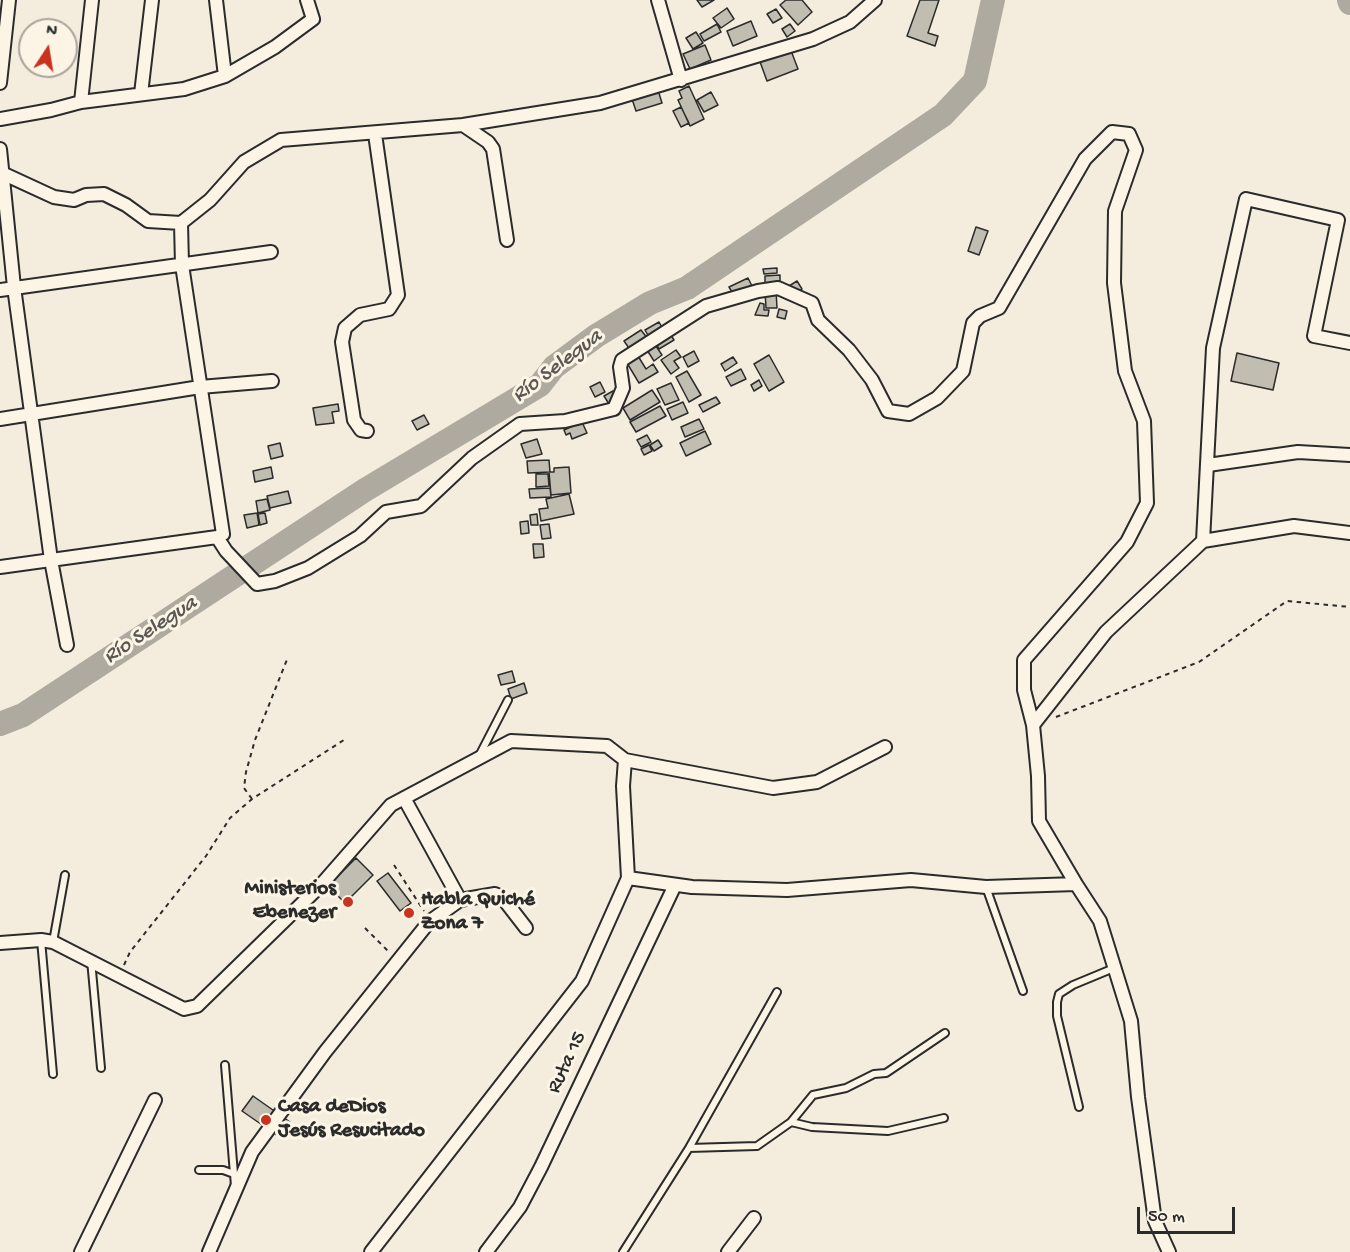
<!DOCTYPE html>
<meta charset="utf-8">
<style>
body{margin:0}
#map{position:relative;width:1350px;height:1252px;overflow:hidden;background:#f4edde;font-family:"Gochi Hand",sans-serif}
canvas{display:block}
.north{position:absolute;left:18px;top:18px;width:60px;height:60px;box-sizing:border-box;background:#fcf5e5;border:2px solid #a8a49b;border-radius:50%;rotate:12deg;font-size:16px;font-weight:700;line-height:24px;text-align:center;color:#2b2b2b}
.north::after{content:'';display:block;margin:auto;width:21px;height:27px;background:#c8321e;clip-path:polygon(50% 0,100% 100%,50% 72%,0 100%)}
.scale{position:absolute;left:1137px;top:1207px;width:98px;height:27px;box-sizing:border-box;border:3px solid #2b2b2b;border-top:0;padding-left:8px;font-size:18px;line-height:21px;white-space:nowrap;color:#2b2b2b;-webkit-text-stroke:4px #fcf5e5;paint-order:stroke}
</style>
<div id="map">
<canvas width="1350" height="1252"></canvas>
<div class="north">N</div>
<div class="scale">50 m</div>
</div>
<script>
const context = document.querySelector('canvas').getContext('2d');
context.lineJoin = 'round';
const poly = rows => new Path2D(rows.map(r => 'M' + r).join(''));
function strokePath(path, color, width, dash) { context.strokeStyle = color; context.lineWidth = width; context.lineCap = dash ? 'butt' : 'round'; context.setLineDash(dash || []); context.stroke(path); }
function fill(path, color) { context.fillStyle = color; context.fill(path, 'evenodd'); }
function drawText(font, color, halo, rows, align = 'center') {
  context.font = font + ' "Gochi Hand",sans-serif'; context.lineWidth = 6; context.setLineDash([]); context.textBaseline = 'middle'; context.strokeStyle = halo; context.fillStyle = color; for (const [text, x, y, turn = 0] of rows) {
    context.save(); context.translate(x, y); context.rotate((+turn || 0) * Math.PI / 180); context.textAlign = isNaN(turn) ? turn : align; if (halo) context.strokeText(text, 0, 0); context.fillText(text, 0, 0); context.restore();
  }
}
const river = poly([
 [1349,0,1350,3],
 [0,724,23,715,365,490,540,385,554,367,596,336,650,303,687,288,943,115,975,81,993,0]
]);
const building = poly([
 [697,0,714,0,702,7,697,0],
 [786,0,802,0,812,12,798,25,780,5,786,0],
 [920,0,939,0,928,33,938,36,935,46,907,36,920,0],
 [727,8,734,19,721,28,713,18,727,8],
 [776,9,782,18,773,23,767,14,776,9],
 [751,21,757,36,733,46,727,31,751,21],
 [717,24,721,32,704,41,700,34,717,24],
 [790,24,795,31,787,37,782,29,790,24],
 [696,32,703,43,693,49,686,38,696,32],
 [705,45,711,60,690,69,683,54,705,45],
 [790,48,798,69,767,81,759,59,790,48],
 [689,86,704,119,690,126,678,100,682,98,679,91,689,86],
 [658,90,662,103,636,111,632,99,658,90],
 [711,92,718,105,704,112,697,100,711,92],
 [681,107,689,123,681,127,673,111,681,107],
 [976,227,988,231,979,255,968,251,976,227],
 [777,268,777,273,764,274,763,269,777,268],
 [780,275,780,285,765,286,765,276,780,275],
 [748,278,753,288,735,297,729,287,748,278],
 [797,281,802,289,795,294,789,286,797,281],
 [776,290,777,308,766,308,765,291,776,290],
 [760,303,764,304,764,310,769,310,768,316,755,315,760,303],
 [779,309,787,311,785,319,777,317,779,309],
 [659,322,663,329,649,337,645,330,659,322],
 [641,330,648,339,631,351,624,341,641,330],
 [669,332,674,340,659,349,655,341,669,332],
 [652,340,662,355,654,361,647,350,652,340],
 [676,350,681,357,674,361,679,368,671,374,661,360,676,350],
 [694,351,699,361,688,367,683,357,694,351],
 [1237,353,1279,363,1273,390,1231,381,1237,353],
 [769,355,784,382,769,391,754,364,769,355],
 [638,356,646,369,653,364,658,372,639,383,627,363,638,356],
 [733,357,737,363,725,371,721,364,733,357],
 [741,369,746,379,731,386,726,377,741,369],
 [687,371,701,395,689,402,676,377,687,371],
 [759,380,762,386,754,391,751,385,759,380],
 [600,382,605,392,595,397,590,387,600,382],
 [671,383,679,400,665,405,657,389,671,383],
 [652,390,660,402,630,420,623,408,652,390],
 [613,391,617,399,609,404,604,396,613,391],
 [716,397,720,403,703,412,699,405,716,397],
 [683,402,688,413,672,420,667,409,683,402],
 [338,404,339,411,332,412,334,423,316,425,313,408,338,404],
 [660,406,666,416,636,432,630,422,660,406],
 [424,415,429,424,417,430,412,421,424,415],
 [699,419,704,429,685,437,681,427,699,419],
 [582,422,587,433,572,439,570,433,566,435,564,430,582,422],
 [705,431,711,444,686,456,680,443,705,431],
 [647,435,651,442,641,447,637,440,647,435],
 [537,439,542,454,526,458,521,444,537,439],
 [658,440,662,446,654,451,650,445,658,440],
 [280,443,283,456,271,459,268,446,280,443],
 [649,445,652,451,644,455,641,449,649,445],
 [549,460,550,472,528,473,527,461,549,460],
 [271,467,273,478,255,482,253,471,271,467],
 [569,467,571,493,551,495,549,472,554,472,554,468,569,467],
 [536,474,548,474,549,486,536,487,536,474],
 [550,488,551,497,530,498,529,489,550,488],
 [288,491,291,503,270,508,267,496,288,491],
 [569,494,574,514,541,521,539,509,548,508,546,499,569,494],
 [267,499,270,510,258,513,256,501,267,499],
 [257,513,259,525,247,528,244,515,257,513],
 [265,513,267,523,260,525,258,514,265,513],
 [537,514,538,525,531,525,530,515,537,514],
 [528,521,529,533,521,534,520,522,528,521],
 [549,524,551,538,542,539,540,525,549,524],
 [533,544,543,544,544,557,534,558,533,544],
 [512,671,515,682,501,685,498,675,512,671],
 [524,683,527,693,511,699,508,689,524,683],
 [356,858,373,875,345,903,328,886,356,858],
 [388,873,411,903,400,911,377,881,388,873],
 [253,1096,290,1122,278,1136,242,1111,253,1096]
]);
const path = poly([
 [1056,717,1199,662,1287,601,1350,607],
 [252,799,244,788,246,772,255,740,288,657],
 [394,865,424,911],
 [365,928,389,952],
 [124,965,130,952,206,856,230,818,252,799,347,738]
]);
const lane = poly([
 [478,758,508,700],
 [986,887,1023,991],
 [41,940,53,1074],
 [53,942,65,875],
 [91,960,101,1068],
 [225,1065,235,1186],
 [1079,1107,1057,1016,1057,1002,1059,994,1073,985,1114,968],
 [791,1122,813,1095,846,1088,874,1074,886,1073,945,1033],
 [689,1148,777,992],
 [199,1170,223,1170,234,1174],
 [623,1252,689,1148,757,1146,791,1122,812,1127,888,1131,944,1118]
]);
const street = poly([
 [216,0,225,76],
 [658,0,681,80],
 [0,83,9,0],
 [141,94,152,0],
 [81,102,92,0],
 [0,119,51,110,81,102,184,89,225,76,275,47,313,19,307,0],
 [463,125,488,142,493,149,507,240],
 [0,149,14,287,51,560,67,645],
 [181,223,210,200,244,162,281,140,463,125,600,103,813,39,850,22,875,0],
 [0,290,271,252],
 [0,419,200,387,272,381],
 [367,431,361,430,354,420,342,342,345,328,360,315,389,309,398,295,375,134],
 [1208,465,1298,452,1350,455],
 [217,537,226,551,257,584,275,581,308,568,360,536,386,512,421,506,472,458,520,424,565,421,614,409,623,388,620,367,622,360,706,306,758,291,778,288,812,303,818,320,849,350,872,380,888,411,909,414,937,398,963,371,973,323,980,316,999,308,1085,159,1112,132,1129,134,1136,150,1115,211,1114,283,1125,371,1144,421,1147,503,1127,542,1024,660,1024,690,1033,725,1038,776,1039,821,1076,884],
 [1203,541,1213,348,1246,199,1338,220,1314,336,1350,343],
 [0,567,217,537,223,534,182,265,181,223,148,221,126,205,104,194,86,195,74,200,54,197,2,173],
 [1033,725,1106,632,1203,541,1294,526,1350,533],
 [404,798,460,900],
 [628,878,692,887,787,890,911,880,986,887,1076,884,1100,921,1131,1021,1138,1097,1155,1221,1169,1252],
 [0,943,41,940,53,942,184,1009,197,1006,321,885,391,805,511,741,607,746,625,760,773,788,817,782,885,747],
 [81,1252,155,1100],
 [209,1252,252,1152,325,1052,429,922,460,900,495,894,502,897,526,928],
 [371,1252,582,981,628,878,623,786,625,760],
 [486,1252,520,1207,541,1167,675,885],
 [728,1252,754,1218]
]);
const markers = [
 [348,902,6,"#c8321e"],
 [409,913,6,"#c8321e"],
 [266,1120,6,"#c8321e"]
];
const poiNames = [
 ["Ministerios",336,890,"right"],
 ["Ebenezer",336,914,"right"],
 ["Habla Quiché",421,901],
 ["Zona 7",421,925],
 ["Casa deDios",278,1108],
 ["Jesús Resucitado",278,1132]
];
const streetNames = [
 ["Ruta 15",568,1063,-65]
];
const waterNames = [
 ["Río Selegua",558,367,-37],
 ["Río Selegua",151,631,-33]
];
strokePath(river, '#afaaa0', 24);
fill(building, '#c2bdb1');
strokePath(building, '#2b2b2b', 1.5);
strokePath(lane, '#2b2b2b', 10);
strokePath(street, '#2b2b2b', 16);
strokePath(path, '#2b2b2b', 2, [4.5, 4.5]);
strokePath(lane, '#fcf5e5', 6);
strokePath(street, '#fcf5e5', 12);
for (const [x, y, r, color] of markers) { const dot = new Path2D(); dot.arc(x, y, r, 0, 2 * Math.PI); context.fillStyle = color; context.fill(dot); strokePath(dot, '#fcf5e5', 2); }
drawText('bold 21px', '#2b2b2b', '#fcf5e5', poiNames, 'left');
drawText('21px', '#2b2b2b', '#fcf5e5', streetNames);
drawText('italic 22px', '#595754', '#fcf5e5', waterNames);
</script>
